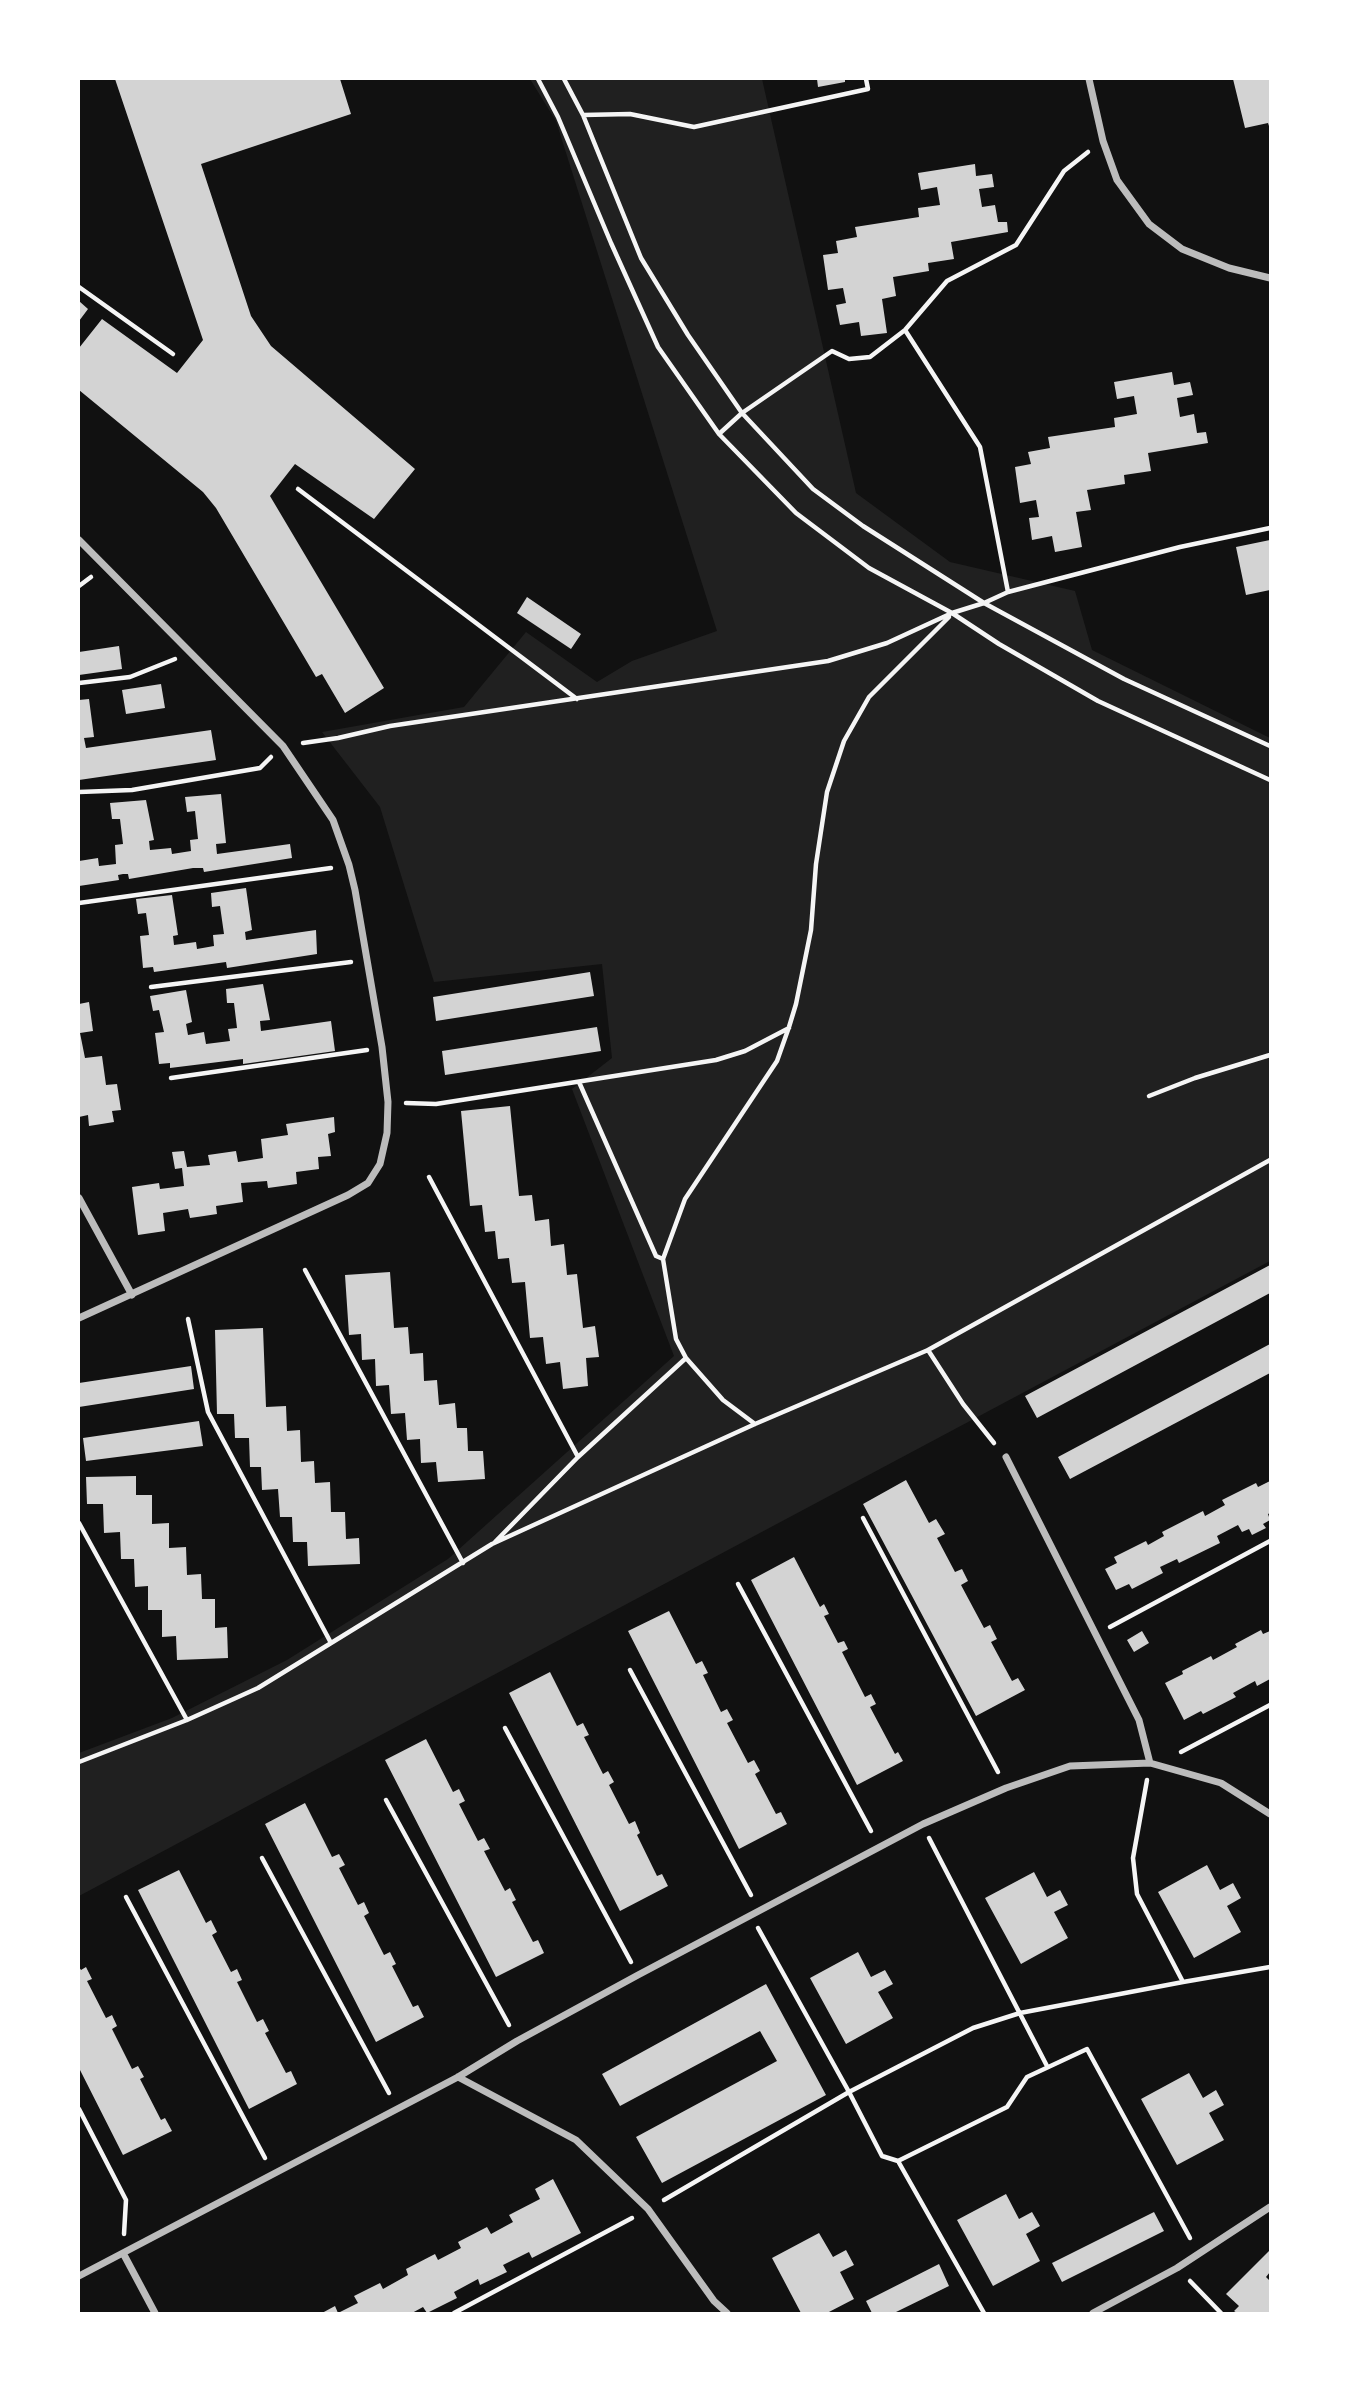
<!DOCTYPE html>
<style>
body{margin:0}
#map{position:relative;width:1349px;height:2392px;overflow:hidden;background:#111;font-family:Overpass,sans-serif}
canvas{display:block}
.frame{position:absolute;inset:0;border:80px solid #fff;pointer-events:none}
</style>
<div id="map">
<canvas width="1349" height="2392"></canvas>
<div class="frame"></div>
</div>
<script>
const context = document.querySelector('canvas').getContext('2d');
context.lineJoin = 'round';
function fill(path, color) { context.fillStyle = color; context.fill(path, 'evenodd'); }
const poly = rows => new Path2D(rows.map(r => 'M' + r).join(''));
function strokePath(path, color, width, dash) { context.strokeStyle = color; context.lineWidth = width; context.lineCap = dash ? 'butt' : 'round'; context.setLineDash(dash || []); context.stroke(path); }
const green = poly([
 [530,79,762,79,856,493,950,562,1075,591,1092,650,1270,738,1270,1261,79,1896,79,1753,172,1718,287,1660,448,1559,674,1356,572,1089,612,1058,602,964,434,982,380,807,322,732,464,707,526,632,597,682,632,661,717,631,556,121]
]);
const building = poly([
 [115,79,340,79,351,114,201,164,251,316,271,346,415,469,374,519,295,464,270,496,384,688,345,713,322,674,316,677,216,508,203,492,79,390,79,348,102,319,177,373,203,340],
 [817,79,845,79,845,82,818,87],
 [1233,79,1270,79,1270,129,1268,123,1245,128],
 [975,164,976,176,992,174,994,187,979,189,982,207,995,205,998,222,1007,222,1008,232,951,242,954,259,928,263,929,271,893,277,896,296,882,299,887,333,861,336,859,322,840,325,836,305,846,303,843,288,828,290,823,255,838,253,836,241,857,237,855,227,919,217,918,208,940,205,937,187,921,190,918,173],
 [79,301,88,309,79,321],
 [1172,372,1174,385,1190,382,1193,395,1177,398,1180,417,1194,414,1197,433,1206,432,1208,443,1148,453,1151,471,1124,475,1125,484,1087,490,1091,510,1076,512,1082,547,1055,552,1052,536,1032,540,1029,518,1039,517,1036,500,1020,503,1015,467,1031,464,1028,452,1050,448,1048,437,1115,427,1114,418,1137,414,1134,396,1117,399,1114,382],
 [1270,540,1270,590,1246,595,1236,547],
 [527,597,581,634,571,649,517,613],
 [119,646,122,669,79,675,79,652],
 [161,684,165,708,126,714,122,690],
 [89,699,94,737,84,738,86,748,211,730,216,760,79,780,79,700],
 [221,794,226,843,216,844,217,854,290,844,292,858,204,872,203,868,193,868,129,879,128,874,123,874,118,875,119,880,79,886,79,861,98,858,99,866,116,864,115,845,123,844,120,819,112,819,110,803,146,800,154,840,149,841,150,850,171,848,172,854,191,851,190,840,198,839,195,811,187,812,185,797],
 [246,888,252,930,245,932,246,940,316,930,317,954,227,968,226,962,154,972,153,967,143,968,140,936,149,935,146,913,138,914,136,899,172,895,178,935,173,936,174,945,196,942,197,949,214,946,213,935,224,934,220,906,212,907,211,893],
 [590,972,594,996,436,1021,433,997],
 [263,984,270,1020,260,1021,261,1031,331,1021,335,1051,243,1064,243,1059,170,1068,170,1063,159,1064,155,1033,164,1032,159,1010,153,1011,150,996,186,990,192,1022,186,1024,188,1035,204,1032,206,1044,230,1041,228,1029,237,1028,234,1003,227,1003,226,989],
 [89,1002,93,1031,80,1033,85,1058,102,1056,106,1085,117,1084,121,1110,112,1111,114,1122,89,1126,88,1115,79,1117,79,1004],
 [597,1027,601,1051,445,1075,442,1051],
 [510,1106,519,1196,532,1195,535,1221,549,1219,551,1246,564,1244,567,1275,577,1274,583,1328,595,1326,599,1357,586,1358,588,1386,563,1389,560,1362,546,1364,543,1337,530,1338,525,1282,512,1283,509,1258,498,1259,495,1231,485,1232,482,1205,470,1206,461,1111],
 [334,1117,335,1132,328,1134,331,1156,318,1157,319,1169,296,1172,297,1184,268,1188,267,1181,241,1183,243,1202,216,1206,217,1214,204,1216,190,1218,188,1209,163,1213,165,1231,138,1235,132,1187,159,1183,160,1189,184,1186,182,1168,175,1169,172,1152,184,1151,187,1167,210,1165,208,1155,236,1151,238,1162,263,1158,261,1139,288,1135,286,1124],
 [1270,1265,1270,1293,1037,1418,1025,1396],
 [390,1272,394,1328,408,1327,410,1354,423,1353,424,1381,437,1380,439,1405,455,1403,457,1428,467,1428,468,1451,483,1451,485,1479,438,1482,436,1462,421,1463,420,1439,407,1440,405,1413,391,1414,389,1385,376,1386,375,1359,362,1360,361,1334,349,1335,345,1275],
 [263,1328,266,1407,286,1406,287,1431,300,1430,301,1462,314,1461,315,1483,330,1482,331,1512,345,1512,346,1539,359,1538,360,1564,308,1566,307,1542,293,1542,292,1517,280,1517,278,1489,262,1490,261,1467,250,1467,249,1438,235,1438,234,1414,217,1414,215,1330],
 [1270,1344,1270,1373,1070,1479,1058,1457],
 [191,1366,194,1389,79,1407,79,1383],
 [199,1421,203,1446,86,1461,83,1438],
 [136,1476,136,1495,152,1495,152,1524,169,1523,169,1548,186,1547,187,1575,201,1574,202,1599,215,1599,215,1628,227,1627,228,1658,177,1660,176,1636,162,1637,162,1610,148,1610,148,1586,135,1587,134,1559,121,1559,120,1532,104,1533,103,1504,87,1504,86,1477],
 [906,1480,929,1523,936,1519,945,1534,937,1538,955,1572,962,1569,968,1581,961,1585,984,1628,990,1625,997,1639,991,1642,1012,1681,1018,1678,1025,1690,976,1716,863,1504],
 [1270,1481,1270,1513,1268,1514,1270,1520,1263,1524,1266,1528,1252,1535,1249,1529,1242,1532,1238,1525,1217,1536,1220,1543,1179,1563,1177,1559,1160,1567,1163,1573,1132,1589,1129,1584,1116,1590,1105,1569,1117,1563,1114,1557,1146,1541,1148,1545,1164,1536,1162,1532,1203,1511,1205,1516,1225,1505,1222,1500,1256,1483,1258,1487],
 [794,1557,820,1607,824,1604,829,1614,824,1616,838,1643,844,1641,848,1649,842,1652,865,1697,871,1694,876,1704,870,1707,895,1754,898,1752,903,1761,857,1785,751,1580],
 [669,1611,696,1664,702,1661,708,1673,703,1675,721,1712,727,1709,733,1720,727,1723,748,1763,754,1760,760,1771,755,1774,776,1814,781,1812,787,1824,739,1849,628,1631],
 [1261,1630,1263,1634,1270,1631,1270,1679,1257,1686,1255,1681,1233,1693,1236,1697,1203,1714,1201,1711,1184,1720,1165,1683,1183,1674,1182,1671,1211,1656,1213,1660,1237,1647,1235,1644],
 [1142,1631,1149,1643,1134,1652,1127,1640],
 [550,1672,577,1726,583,1723,589,1735,584,1737,603,1774,608,1771,614,1782,609,1785,629,1824,635,1821,640,1833,637,1835,657,1876,662,1874,668,1886,620,1911,509,1693],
 [426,1739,453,1792,459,1789,465,1801,459,1804,478,1841,484,1838,490,1849,484,1851,505,1891,510,1888,516,1900,512,1902,533,1942,538,1940,544,1953,496,1977,385,1760],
 [305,1803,332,1857,339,1854,345,1865,339,1868,358,1905,364,1902,369,1913,364,1916,384,1955,390,1952,396,1964,392,1966,413,2007,418,2005,424,2017,376,2042,265,1824],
 [1207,1865,1220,1890,1233,1883,1241,1898,1227,1906,1241,1932,1194,1958,1158,1892],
 [179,1870,206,1923,211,1920,217,1932,212,1935,231,1972,237,1969,242,1980,237,1982,257,2022,263,2019,269,2031,265,2033,286,2073,291,2071,297,2084,249,2109,138,1890],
 [1034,1872,1047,1897,1060,1890,1068,1905,1054,1912,1068,1938,1021,1964,985,1898],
 [858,1952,871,1977,885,1970,893,1984,878,1992,893,2018,846,2044,810,1978],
 [79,1967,81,1970,86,1967,92,1979,87,1981,106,2018,112,2015,117,2026,112,2029,132,2069,138,2066,144,2077,140,2079,161,2120,165,2118,172,2131,123,2155,79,2068],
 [766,1984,826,2095,662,2183,636,2137,777,2061,760,2031,620,2106,602,2074],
 [1189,2073,1203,2098,1216,2090,1224,2105,1209,2113,1224,2140,1177,2165,1141,2099],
 [553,2179,581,2233,532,2258,529,2252,503,2265,507,2272,480,2285,478,2279,454,2292,457,2298,427,2313,423,2307,412,2313,322,2313,335,2306,338,2313,358,2303,354,2296,380,2283,383,2289,408,2275,406,2269,435,2254,438,2260,461,2248,458,2242,487,2227,491,2234,513,2222,509,2215,540,2199,535,2189],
 [1006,2194,1019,2219,1032,2212,1040,2226,1026,2234,1040,2261,993,2286,957,2220],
 [1154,2212,1164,2231,1062,2282,1052,2263],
 [819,2233,833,2257,846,2250,854,2265,840,2272,854,2299,827,2313,801,2313,772,2258],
 [1270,2250,1270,2272,1266,2277,1270,2281,1270,2313,1237,2313,1234,2311,1239,2306,1226,2294],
 [939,2264,949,2286,894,2313,872,2313,866,2301]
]);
const path = poly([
 [538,79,558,117,611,243,658,347,719,434,796,513,869,568,952,613,999,644,1098,701,1270,780],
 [564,79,583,115,641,258,688,335,742,413,813,489,863,526,984,603,1124,679,1270,746],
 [583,115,630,114,694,127,868,89,866,79],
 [79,287,173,354],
 [905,330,980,447,1008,592],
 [719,434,742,413,832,351,849,359,870,357,905,330,947,281,1016,245,1064,171,1088,152],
 [298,489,577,699],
 [79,586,91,577],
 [79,683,130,677,175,659],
 [303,743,338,738,390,726,828,661,887,643,952,613,984,603,1008,592,1180,547,1270,528],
 [79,792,132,790,260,768,271,757],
 [79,903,331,868],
 [151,987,351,962],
 [171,1078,367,1050],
 [579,1082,656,1256,663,1259],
 [1149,1096,1195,1078,1270,1055],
 [406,1103,436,1104,716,1060,745,1051,789,1028],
 [429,1177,578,1457],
 [305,1270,463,1563],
 [188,1319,208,1412,331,1643],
 [928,1350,963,1404,994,1443],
 [755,1424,723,1400,686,1358,676,1339,663,1259,685,1199,777,1061,789,1027,796,1004,811,930,816,864,827,792,844,741,869,697,949,617],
 [863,1518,998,1772],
 [79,1523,187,1720],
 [495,1542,578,1457,686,1358],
 [738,1584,871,1831],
 [1110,1627,1270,1541],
 [630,1670,751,1895],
 [505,1728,631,1962],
 [1181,1752,1270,1705],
 [79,1762,187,1720,258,1688,492,1544,755,1424,928,1350,1270,1160],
 [1147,1780,1133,1858,1137,1894,1183,1982],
 [386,1800,509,2025],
 [929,1838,1047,2066],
 [262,1858,389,2093],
 [126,1897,265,2158],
 [758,1928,849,2092,882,2156,898,2161,984,2313],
 [79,2109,126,2200,124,2234],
 [898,2161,1007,2107,1027,2077,1087,2049,1190,2238],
 [664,2200,849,2092,973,2028,1020,2013,1183,1982,1270,1967],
 [1190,2281,1221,2313],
 [454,2313,632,2218]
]);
const minor = poly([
 [1089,79,1103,141,1117,180,1149,224,1182,249,1229,268,1270,278],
 [79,540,283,746,333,820,349,865,355,890,382,1047,388,1102,387,1133,380,1164,368,1183,348,1195,79,1318],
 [79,1198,132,1295],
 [1006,1457,1139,1720,1150,1763],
 [458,2077,576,2140,648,2209,714,2301,727,2313],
 [123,2253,155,2313],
 [79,2276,458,2077,517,2041,638,1975,923,1824,1006,1788,1070,1766,1150,1763,1221,1783,1270,1814],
 [1093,2313,1177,2268,1270,2207]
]);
fill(green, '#202020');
fill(building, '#d3d3d3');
strokePath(path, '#f5f5f5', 4.5);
strokePath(minor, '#bcbcbc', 7);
</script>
